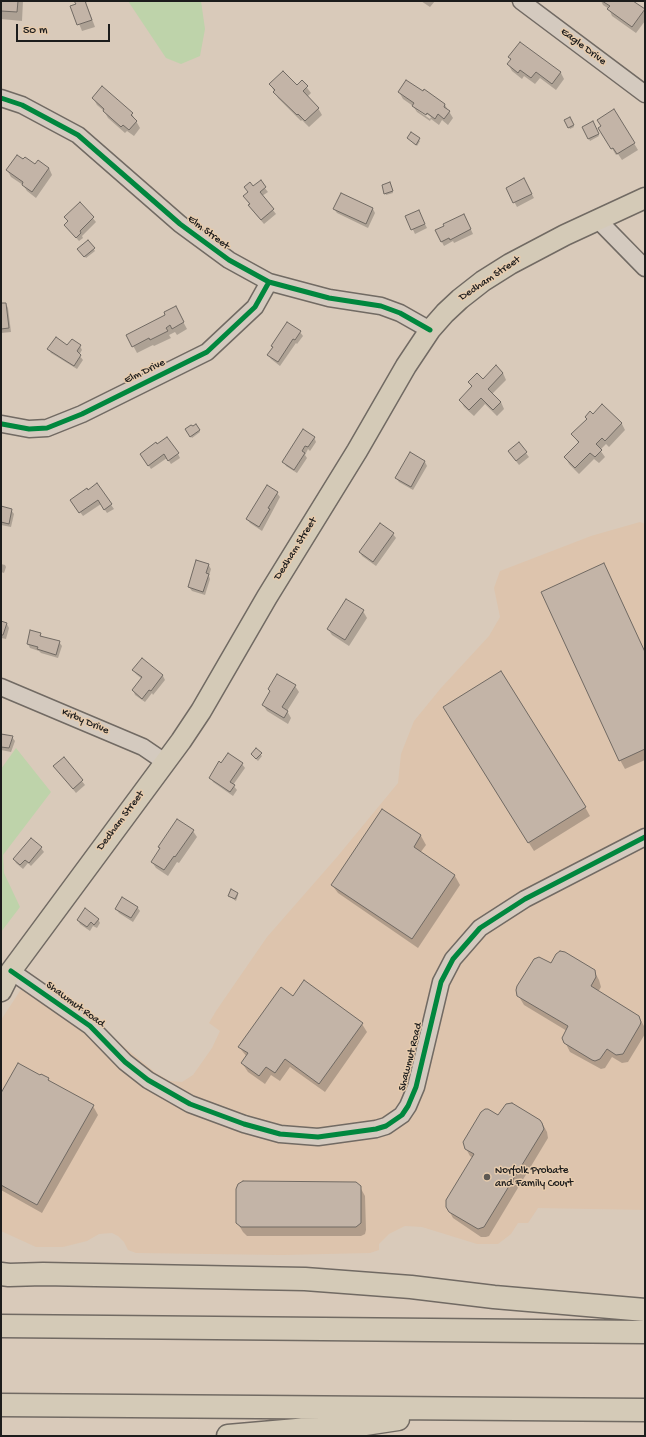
<!DOCTYPE html>
<style>
body{margin:0}
#map{position:relative;width:646px;height:1437px;overflow:hidden;background:#d9caba;font-family:"Gochi Hand",sans-serif}
canvas{display:block}
.frame{position:absolute;inset:0;border:2px solid #1c1c1c;pointer-events:none}
.scale{position:absolute;left:16px;top:24px;width:94px;height:18px;box-sizing:border-box;border:2px solid #1c1c1c;border-top:0;padding-left:5px;font-size:12px;line-height:14px;white-space:nowrap;color:#1c1c1c;-webkit-text-stroke:3px #e6cbad;paint-order:stroke}
</style>
<div id="map">
<canvas width="646" height="1437"></canvas>
<div class="frame"></div>
<div class="scale">50 m</div>
</div>
<script>
const context = document.querySelector('canvas').getContext('2d');
context.lineJoin = 'round';
function fill(path, color) { context.fillStyle = color; context.fill(path, 'evenodd'); }
const poly = rows => new Path2D(rows.map(r => 'M' + r).join(''));
function strokePath(path, color, width, dash) { context.strokeStyle = color; context.lineWidth = width; context.lineCap = dash ? 'butt' : 'round'; context.setLineDash(dash || []); context.stroke(path); }
function drawText(font, color, halo, rows, align = 'center') {
  context.font = font + ' "Gochi Hand",sans-serif'; context.lineWidth = 3; context.setLineDash([]); context.textBaseline = 'middle'; context.strokeStyle = halo; context.fillStyle = color; for (const [text, x, y, turn = 0] of rows) {
    context.save(); context.translate(x, y); context.rotate((+turn || 0) * Math.PI / 180); context.textAlign = isNaN(turn) ? turn : align; if (halo) context.strokeText(text, 0, 0); context.fillText(text, 0, 0); context.restore();
  }
}
const built = poly([
 [640,522,645,524,645,1210,538,1208,528,1223,518,1223,511,1234,498,1244,477,1244,422,1227,405,1226,389,1234,379,1244,379,1250,370,1253,282,1255,136,1253,128,1250,124,1242,118,1236,112,1233,99,1234,87,1241,63,1247,36,1247,1,1231,1,1020,31,974,82,1012,156,1073,170,1081,182,1082,193,1075,212,1048,220,1031,209,1023,216,1011,267,937,337,857,398,783,401,754,414,721,441,688,489,636,500,617,494,588,500,571,591,536]
]);
const green = poly([
 [128,1,201,1,205,29,200,56,181,64,166,58],
 [16,748,51,792,3,855,4,873,20,907,1,932,1,769]
]);
const shadow = poly([
 [1,1,23,1,22,21,1,19],
 [75,1,88,1,86,3,95,27,82,31,72,6,77,4],
 [421,1,435,1,430,7],
 [601,1,631,1,644,10,645,21,636,33,612,16,609,9,603,5],
 [520,43,561,73,564,79,556,90,540,78,535,84,524,76,522,79,512,71,508,64,511,60,510,58],
 [302,81,311,93,307,97,318,108,322,115,309,127,302,120,301,121,278,98,270,84,297,86],
 [399,92,445,105,453,118,448,125,442,120,439,125,431,119,430,121,417,112,413,106,403,99],
 [417,107,431,117,430,119,417,110],
 [93,98,132,114,140,128,134,136,127,131,125,133,108,118,104,111,97,105],
 [614,110,638,150,622,160,618,154,616,155,604,135,602,127],
 [570,118,574,127,570,129,566,121],
 [592,122,599,136,590,141,583,127],
 [411,133,420,141,417,146,408,138],
 [35,166,49,168,52,175,36,198,27,191,23,185,11,177,7,170],
 [524,180,534,198,517,207,507,188],
 [260,182,268,192,262,196,276,214,264,224,252,210,250,206,250,205,245,197],
 [391,185,393,193,386,195,385,193],
 [341,194,373,209,375,213,368,228,337,213,334,209],
 [80,203,96,222,82,236,83,238,79,241,65,225,68,222,65,217],
 [421,216,427,228,415,234,407,217],
 [466,219,473,234,454,243,453,241,444,246,436,231],
 [88,241,95,251,86,258,80,250],
 [1,304,6,304,8,308,11,332,1,333],
 [179,314,187,329,177,335,175,332,169,335,171,338,154,346,153,345,137,353,128,336],
 [300,332,303,336,297,344,296,343,280,366,271,359,268,355,273,348,272,346],
 [80,346,82,350,79,355,83,360,77,369,51,353,48,349],
 [503,373,506,380,492,394,501,402,504,409,497,416,485,404,474,416,464,407,460,400,472,388,469,382,483,380],
 [602,405,622,424,625,430,609,447,606,444,600,450,605,457,599,463,594,459,579,474,569,464,566,458,579,444,573,435],
 [196,425,200,432,192,438,186,430],
 [314,437,316,442,310,451,308,449,305,455,307,458,297,473,286,466,284,462],
 [519,444,529,457,519,465,509,452],
 [157,445,178,454,180,458,171,464,167,458,151,469,144,458],
 [425,462,427,466,413,490,399,482,396,478],
 [97,485,114,509,107,513,101,504,83,516,74,504,88,491],
 [277,493,280,497,262,531,250,523,247,519],
 [1,507,11,510,14,514,11,527,1,525],
 [380,524,393,534,396,538,376,566,362,556,360,552],
 [1,564,5,565,6,567,4,573,1,572],
 [208,564,211,569,209,576,210,579,205,595,192,591,189,587],
 [609,574,645,652,645,760,625,769,620,760],
 [363,611,367,618,349,646,332,635,328,629],
 [1,622,7,624,9,628,6,639,1,638],
 [40,634,42,637,59,642,62,646,58,658,41,653,39,651,30,648,28,644],
 [142,659,163,676,165,680,153,695,152,693,145,702,135,695,133,690,142,679,136,674,133,670],
 [295,686,299,692,287,711,291,718,288,724,267,711,263,705],
 [449,717,585,807,590,816,534,851],
 [1,734,12,737,15,741,11,752,1,750],
 [256,750,262,756,258,761,252,755],
 [64,759,85,785,76,793,57,770],
 [221,764,242,764,245,768,233,785,237,790,233,796,213,782,211,778],
 [383,810,421,836,426,845,420,853,455,876,460,885,418,948,338,893,332,885],
 [193,831,197,837,179,863,177,862,168,876,156,868,152,862],
 [31,839,41,848,44,852,31,866,28,863,23,869,16,863,14,859],
 [237,894,238,895,236,901,229,896],
 [137,907,140,911,133,922,119,913,116,909],
 [98,919,100,923,97,928,93,926,90,931,80,924,78,920],
 [552,964,594,971,599,980,601,987,598,992,639,1017,644,1026,645,1034,628,1062,622,1063,612,1057,605,1068,601,1069,570,1052,565,1042,567,1031,524,1005,518,995],
 [293,997,362,1024,367,1032,325,1092,290,1067,280,1081,271,1075,265,1084,248,1072,242,1063,247,1057,239,1047],
 [40,1076,48,1079,50,1082,93,1106,98,1115,42,1213,1,1190,1,1095],
 [499,1117,542,1123,547,1132,548,1138,489,1236,486,1237,481,1237,453,1218,448,1209,473,1158,470,1156,465,1147],
 [360,1187,365,1196,366,1230,365,1234,361,1236,247,1236,243,1232,237,1222]
]);
const building = poly([
 [1,1,18,1,17,12,1,11,1,1],
 [74,1,85,1,92,20,77,25,70,6,76,4,74,1],
 [602,1,633,1,645,9,632,27,607,9,610,6,602,1],
 [520,42,561,72,552,84,536,72,531,78,520,70,518,73,507,64,511,59,508,57,520,42],
 [283,71,297,85,302,80,308,86,303,91,319,108,305,121,298,114,297,115,273,92,275,90,269,84,283,71],
 [406,80,423,91,424,89,445,104,444,107,450,111,444,119,438,114,435,119,427,113,426,115,412,106,414,103,398,92,406,80],
 [102,86,133,113,131,115,137,121,129,130,123,125,121,127,103,111,104,109,92,98,102,86],
 [614,109,635,143,617,154,613,148,611,149,598,128,601,126,597,120,614,109],
 [570,117,574,125,568,128,564,120,570,117],
 [593,121,599,134,588,139,582,127,593,121],
 [411,132,420,138,416,145,407,138,411,132],
 [17,155,23,159,25,157,35,164,38,160,49,168,32,192,22,185,23,182,6,170,17,155],
 [524,178,532,194,513,203,506,188,524,178],
 [261,180,266,187,260,192,274,209,261,220,248,205,250,204,243,196,248,192,244,187,250,182,253,186,261,180],
 [390,182,393,191,384,194,382,185,390,182],
 [341,193,373,208,366,224,333,209,341,193],
 [80,202,94,217,80,231,81,233,76,238,64,225,68,221,64,217,80,202],
 [419,210,425,224,411,230,405,216,419,210],
 [464,214,471,229,450,240,449,238,441,242,435,230,444,226,443,224,464,214],
 [88,240,95,248,84,257,77,249,88,240],
 [1,303,6,303,9,328,1,329,1,303],
 [176,306,184,322,172,329,170,325,166,328,168,331,150,340,149,338,132,347,126,335,165,315,164,312,176,306],
 [287,322,301,331,295,340,293,339,278,362,267,355,273,347,271,346,287,322],
 [56,337,67,345,72,339,81,345,77,351,81,355,74,366,47,349,56,337],
 [496,365,503,373,488,389,501,402,493,410,481,398,469,410,459,400,472,386,468,382,477,373,483,379,496,365],
 [602,404,622,423,605,441,602,438,596,444,602,450,595,457,590,453,575,468,564,457,579,442,571,434,587,419,585,417,590,411,593,414,602,404],
 [196,424,200,430,190,437,185,429,191,425,193,426,196,424],
 [303,429,315,437,308,447,305,446,302,451,305,453,294,470,282,462,303,429],
 [167,437,179,453,168,461,164,454,148,466,140,454,156,442,157,444,167,437],
 [519,442,527,452,516,461,508,451,519,442],
 [410,452,425,461,411,487,395,478,410,452],
 [97,483,112,504,104,510,98,500,79,513,70,500,87,488,88,490,97,483],
 [267,485,278,492,268,508,270,509,259,527,246,519,267,485],
 [1,506,12,509,9,524,1,522,1,506],
 [380,523,394,533,373,562,359,552,380,523],
 [196,560,209,564,206,573,209,574,203,592,188,587,196,560],
 [604,563,645,652,645,749,619,761,541,592,604,563],
 [346,599,364,610,345,640,327,629,346,599],
 [1,621,7,623,3,635,1,635,1,621],
 [30,630,41,633,40,636,60,641,56,655,37,649,38,647,27,644,30,630],
 [142,658,163,675,151,691,149,690,142,699,132,690,142,677,132,670,142,658],
 [501,671,586,807,528,843,443,707,501,671],
 [277,674,296,685,282,707,288,711,284,718,262,705,270,691,268,689,277,674],
 [1,734,13,736,9,748,1,747,1,734],
 [256,748,262,753,256,759,251,754,256,748],
 [228,753,243,763,230,782,235,785,230,792,209,778,219,761,221,763,228,753],
 [64,757,83,780,73,789,53,766,64,757],
 [382,809,421,835,414,847,455,875,412,939,331,885,382,809],
 [177,819,194,830,175,857,174,856,164,870,151,862,160,848,158,847,177,819],
 [31,838,42,847,29,863,25,860,20,865,13,859,31,838],
 [231,889,238,893,235,899,228,896,231,889],
 [122,897,138,907,131,918,115,909,122,897],
 [85,908,99,919,94,925,91,922,87,927,77,920,85,908],
 [560,951,565,952,595,970,596,977,591,986,639,1016,641,1022,640,1025,623,1054,616,1055,607,1049,600,1059,595,1061,592,1060,564,1043,562,1038,568,1026,517,996,516,990,517,986,534,959,539,957,551,963,556,954,560,951],
 [304,980,363,1023,319,1084,285,1059,275,1073,266,1067,259,1076,241,1063,248,1053,238,1047,281,987,293,996,304,980],
 [18,1063,40,1075,41,1074,49,1078,48,1080,94,1105,37,1205,1,1185,1,1093,18,1063],
 [512,1103,540,1120,542,1123,544,1129,484,1227,478,1229,449,1212,446,1207,446,1200,474,1154,465,1149,463,1142,481,1112,485,1109,488,1109,498,1115,506,1104,512,1103],
 [243,1181,356,1182,361,1186,361,1223,356,1227,241,1227,236,1223,236,1189,238,1184,243,1181]
]);
const minor = poly([
 [521,1,645,94],
 [1,98,22,105,78,135,180,224,229,260,269,282,329,298,381,306,400,313,430,330],
 [598,220,645,268],
 [2,424,29,429,47,428,82,414,207,352,255,307,269,282],
 [1,687,143,747,165,762],
 [11,971,90,1026,125,1062,148,1080,190,1104,244,1124,280,1134,318,1137,376,1129,386,1126,402,1115,408,1106,416,1087,441,982,453,959,480,928,525,899,645,837]
]);
const major = poly([
 [1,991,11,971,181,741,201,711,267,597,357,451,406,366,430,330,445,313,460,299,483,281,510,264,565,235,645,198]
]);
const highway = poly([
 [1,1274,9,1275,43,1274,305,1279,411,1287,494,1297,645,1310],
 [1,1326,645,1332],
 [1,1405,645,1410],
 [228,1436,365,1424,398,1419]
]);
const cycleway = poly([
 [1,98,22,105,78,135,180,224,229,260,269,282,329,298,381,306,400,313,430,330],
 [2,424,29,429,47,428,82,414,207,352,255,307,269,282],
 [11,971,90,1026,125,1062,148,1080,190,1104,244,1124,280,1134,318,1137,376,1129,386,1126,402,1115,408,1106,416,1087,441,982,453,959,480,928,525,899,645,837]
]);
const markers = [
 [487,1177,4,"#5e5953"]
];
const streetNames = [
 ["Eagle Drive",583,47,37],
 ["Elm Street",208,233,37],
 ["Dedham Street",490,279,-34],
 ["Elm Drive",145,372,-26],
 ["Dedham Street",296,549,-58],
 ["Kirby Drive",85,722,23],
 ["Dedham Street",121,821,-53],
 ["Shawmut Road",75,1005,36],
 ["Shawmut Road",411,1057,-76]
];
const poiNames = [
 ["Norfolk Probate",495,1171],
 ["and Family Court",495,1184]
];
fill(built, '#ddc4ad');
fill(green, '#bed3aa');
fill(shadow, '#0003');
fill(building, '#c3b4a7');
strokePath(building, '#716a63', 1);
strokePath(minor, '#716a63', 19);
strokePath(major, '#716a63', 23);
strokePath(highway, '#716a63', 25);
strokePath(minor, '#d4cabf', 16);
strokePath(major, '#d4cab7', 20);
strokePath(highway, '#d4cab7', 22);
strokePath(cycleway, '#00873e', 5);
for (const [x, y, r, color] of markers) { const dot = new Path2D(); dot.arc(x, y, r, 0, 2 * Math.PI); context.fillStyle = color; context.fill(dot); strokePath(dot, '#e6cbad', 1.5); }
drawText('11px', '#1c1c1c', '#e6cbad', streetNames);
drawText('11px', '#1c1c1c', '#e6cbad', poiNames, 'left');
</script>
